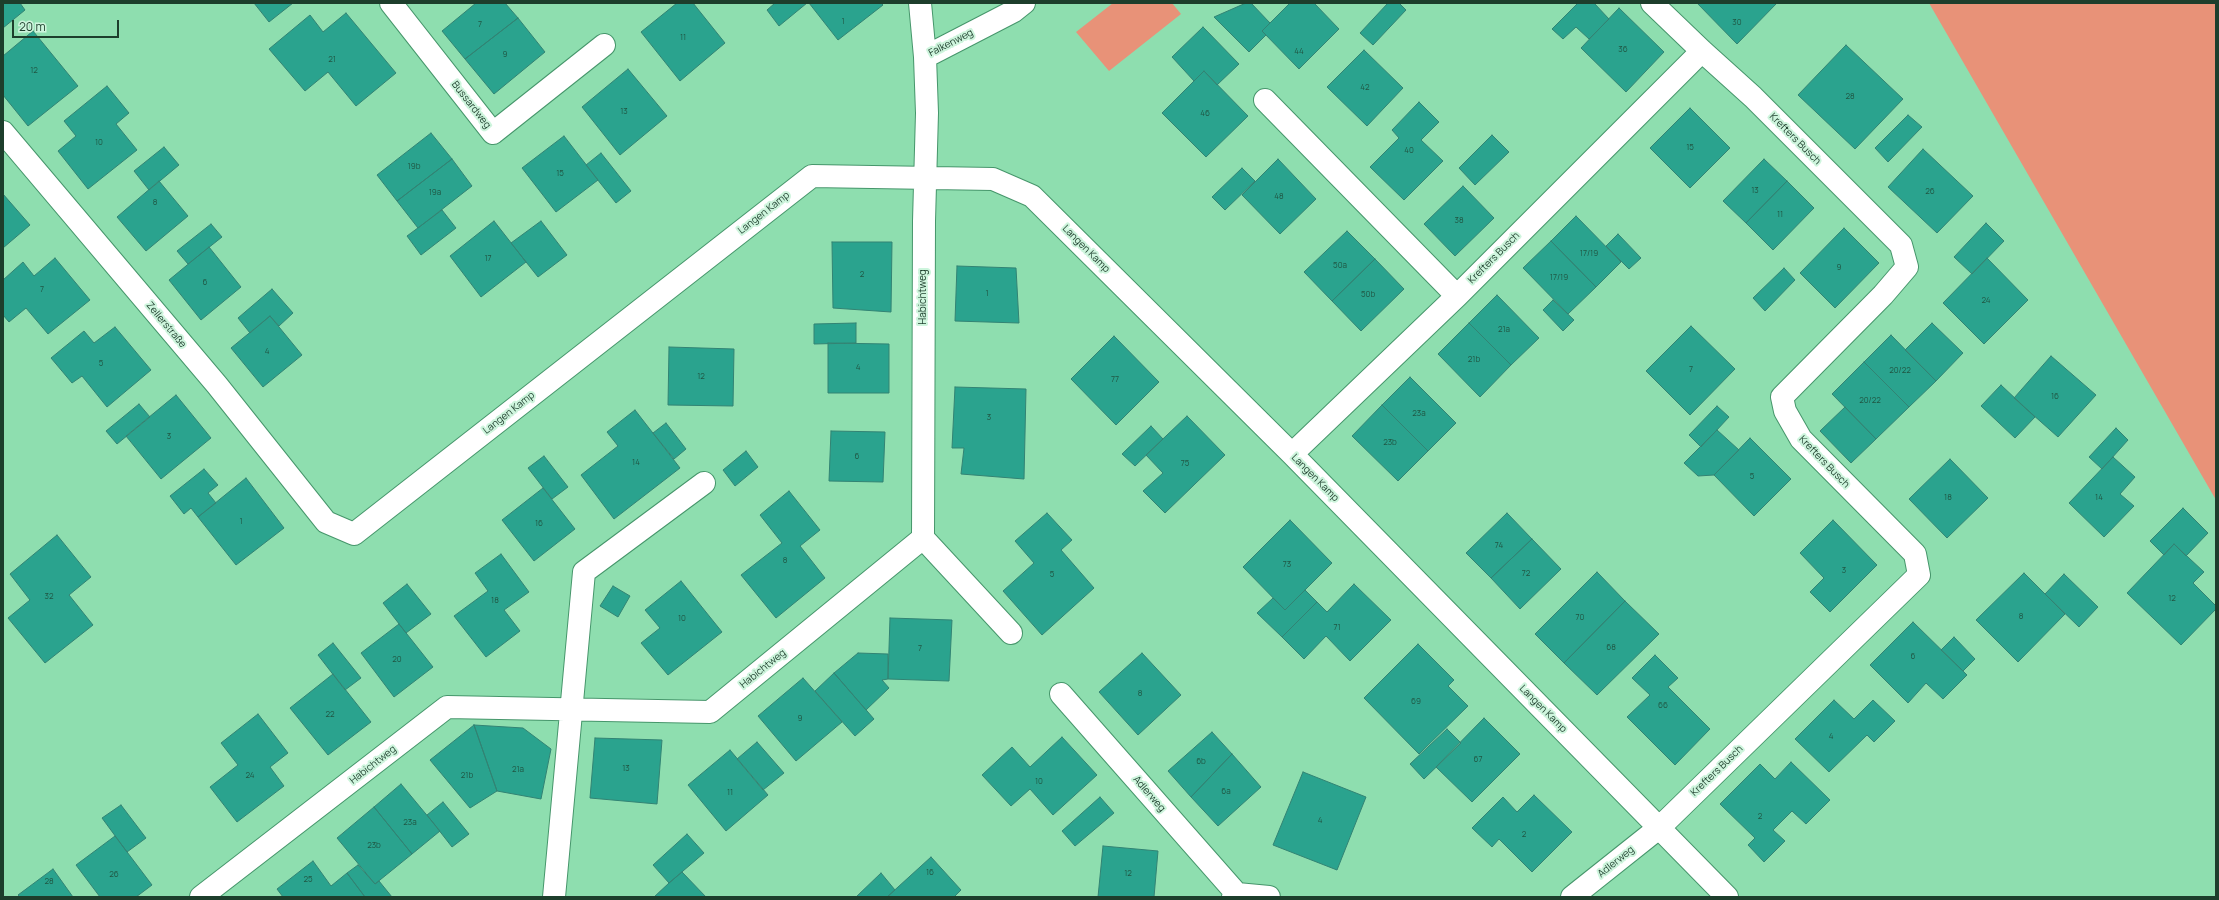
<!DOCTYPE html>
<meta charset="utf-8">
<style>
body{margin:0}
#map{position:relative;width:2219px;height:900px;overflow:hidden;background:#8edeaf;font-family:Manrope,sans-serif}
canvas{display:block}
.frame{position:absolute;inset:0;border:4px solid #1d3e2c;pointer-events:none}
.scale{position:absolute;left:12px;top:20px;width:107px;height:18px;box-sizing:border-box;border:2px solid #1d3e2c;border-top:0;padding-left:5px;font-size:12px;line-height:14px;white-space:nowrap;color:#1d3e2c;-webkit-text-stroke:3px #cef5dd;paint-order:stroke}
</style>
<div id="map">
<canvas width="2219" height="900"></canvas>
<div class="frame"></div>
<div class="scale">20 m</div>
</div>
<script>
const context = document.querySelector('canvas').getContext('2d');
context.lineJoin = 'round';
function fill(path, color) { context.fillStyle = color; context.fill(path, 'evenodd'); }
const poly = rows => new Path2D(rows.map(r => 'M' + r).join(''));
function strokePath(path, color, width, dash) { context.strokeStyle = color; context.lineWidth = width; context.lineCap = dash ? 'butt' : 'round'; context.setLineDash(dash || []); context.stroke(path); }
function drawText(font, color, halo, rows, align = 'center') {
  context.font = font + ' Manrope,sans-serif'; context.lineWidth = 4; context.setLineDash([]); context.textBaseline = 'middle'; context.strokeStyle = halo; context.fillStyle = color; for (const [text, x, y, turn = 0] of rows) {
    context.save(); context.translate(x, y); context.rotate((+turn || 0) * Math.PI / 180); context.textAlign = isNaN(turn) ? turn : align; if (halo) context.strokeText(text, 0, 0); context.fillText(text, 0, 0); context.restore();
  }
}
const green = poly([
 [1113,3,1172,3,1181,14,1109,71,1076,32],
 [1929,3,2216,3,2216,500]
]);
const building = poly([
 [3,3,20,3,25,10,3,28,3,3],
 [254,3,293,3,269,22,254,3],
 [476,3,505,3,518,18,465,59,442,31,476,3],
 [677,3,693,3,725,43,680,81,641,32,677,3],
 [775,3,807,3,779,26,767,10,775,3],
 [809,3,881,3,883,5,838,40,809,3],
 [1246,3,1251,3,1270,23,1262,31,1266,35,1249,52,1214,17,1246,3],
 [1290,3,1314,3,1339,29,1299,69,1262,31,1290,3],
 [1388,3,1399,3,1406,10,1373,45,1360,33,1388,3],
 [1578,3,1594,3,1609,19,1589,39,1576,27,1563,39,1552,29,1578,3],
 [1697,3,1777,3,1737,44,1697,3],
 [1619,8,1664,52,1626,92,1581,48,1619,8],
 [346,13,396,73,356,106,328,72,305,91,269,49,310,15,323,32,346,13],
 [518,18,545,52,494,94,465,59,518,18],
 [1203,27,1239,64,1217,85,1204,71,1194,81,1172,57,1203,27],
 [33,31,78,86,28,126,3,95,3,56,33,31],
 [1846,45,1903,99,1855,149,1798,95,1846,45],
 [1364,50,1403,88,1367,126,1327,87,1364,50],
 [628,69,667,116,620,155,582,107,628,69],
 [1204,71,1248,116,1206,157,1162,113,1204,71],
 [107,86,129,113,116,124,137,150,88,189,58,151,76,136,64,121,107,86],
 [1419,102,1439,122,1421,140,1443,161,1404,200,1370,167,1399,138,1392,130,1419,102],
 [1690,108,1730,148,1690,188,1650,148,1690,108],
 [1908,115,1922,127,1888,162,1875,148,1908,115],
 [431,133,452,159,397,201,377,175,431,133],
 [1492,135,1509,152,1475,185,1459,168,1492,135],
 [564,136,598,180,556,212,522,168,564,136],
 [164,147,179,165,149,190,134,171,164,147],
 [1923,149,1973,196,1937,233,1888,187,1923,149],
 [601,153,631,191,616,203,586,165,601,153],
 [452,159,472,186,418,228,397,201,452,159],
 [1278,159,1316,199,1280,234,1242,195,1278,159],
 [1764,159,1787,181,1746,223,1723,201,1764,159],
 [1242,168,1255,181,1225,210,1212,197,1242,168],
 [159,181,188,216,146,251,117,217,159,181],
 [1787,181,1814,208,1773,250,1746,223,1787,181],
 [1463,186,1494,218,1455,256,1424,224,1463,186],
 [3,194,30,225,3,248,3,194],
 [442,210,456,228,421,255,407,236,442,210],
 [1576,216,1621,262,1596,287,1551,241,1576,216],
 [494,221,526,262,481,297,450,256,494,221],
 [541,221,567,255,538,277,511,243,541,221],
 [1986,223,2004,241,1972,274,1954,257,1986,223],
 [211,224,222,237,188,264,177,251,211,224],
 [1844,228,1879,263,1835,308,1800,273,1844,228],
 [1347,231,1375,259,1332,301,1304,272,1347,231],
 [1618,234,1641,258,1629,269,1606,246,1618,234],
 [1551,241,1596,287,1568,314,1523,268,1551,241],
 [832,242,892,242,891,312,833,308,832,242],
 [209,247,241,287,201,320,169,280,209,247],
 [55,258,90,300,48,334,26,308,9,322,3,315,3,280,23,262,34,276,55,258],
 [1987,258,2028,300,1984,344,1943,303,1987,258],
 [1375,259,1404,289,1361,331,1332,301,1375,259],
 [957,266,1016,268,1019,323,955,321,957,266],
 [1784,268,1795,280,1765,311,1753,298,1784,268],
 [272,289,293,313,279,326,270,316,250,333,238,318,272,289],
 [1497,295,1539,338,1511,365,1469,323,1497,295],
 [1553,300,1574,320,1563,331,1543,310,1553,300],
 [270,316,302,355,263,387,231,348,270,316],
 [856,323,856,343,814,344,814,324,856,323],
 [1469,323,1511,365,1480,397,1438,354,1469,323],
 [1932,323,1963,353,1936,381,1905,350,1932,323],
 [1691,326,1735,369,1690,415,1646,371,1691,326],
 [115,327,151,370,107,407,82,376,72,383,51,358,84,331,94,343,115,327],
 [1891,335,1936,381,1909,407,1864,362,1891,335],
 [1114,336,1159,382,1116,425,1071,379,1114,336],
 [828,343,889,344,889,393,828,393,828,343],
 [669,347,734,349,733,406,668,405,669,347],
 [2051,356,2096,395,2058,437,2014,398,2051,356],
 [1864,362,1909,407,1876,439,1832,394,1864,362],
 [1410,377,1456,423,1428,451,1382,405,1410,377],
 [2001,385,2035,417,2015,438,1981,406,2001,385],
 [955,387,1026,389,1024,479,961,474,964,448,952,448,955,387],
 [176,395,211,438,161,479,126,436,176,395],
 [139,404,150,417,117,444,106,431,139,404],
 [1382,405,1428,451,1398,481,1352,436,1382,405],
 [1717,406,1729,417,1701,447,1689,435,1717,406],
 [1845,407,1876,439,1851,463,1820,431,1845,407],
 [635,410,680,468,614,519,581,475,618,446,607,432,635,410],
 [1187,416,1225,455,1165,513,1143,491,1163,473,1146,455,1187,416],
 [666,423,686,449,674,459,653,433,666,423],
 [1151,426,1163,439,1135,466,1122,454,1151,426],
 [2116,428,2128,440,2102,469,2089,457,2116,428],
 [1717,430,1739,450,1714,475,1698,476,1684,463,1717,430],
 [831,431,885,432,883,482,829,481,831,431],
 [1750,438,1791,479,1754,516,1714,475,1750,438],
 [746,451,758,467,735,486,723,470,746,451],
 [544,456,568,487,552,499,528,468,544,456],
 [2113,457,2135,477,2120,494,2134,506,2104,537,2069,503,2113,457],
 [1950,459,1988,498,1947,538,1909,499,1950,459],
 [204,469,218,485,208,493,216,503,198,517,191,508,184,514,170,496,204,469],
 [246,478,284,528,236,565,198,517,246,478],
 [543,488,575,529,534,561,502,520,543,488],
 [789,491,820,530,800,546,825,578,776,618,741,575,782,543,760,515,789,491],
 [2183,508,2208,533,2186,556,2174,544,2164,555,2150,541,2183,508],
 [1047,513,1072,540,1061,550,1094,588,1042,635,1003,591,1034,563,1015,541,1047,513],
 [1507,513,1532,539,1491,578,1466,553,1507,513],
 [1290,520,1332,563,1285,610,1243,567,1290,520],
 [1833,520,1877,565,1830,612,1810,592,1824,578,1800,553,1833,520],
 [57,535,91,577,69,595,93,625,45,663,8,618,30,600,10,574,57,535],
 [1532,539,1561,569,1520,609,1491,578,1532,539],
 [2174,544,2204,572,2193,583,2216,606,2216,609,2181,645,2127,593,2174,544],
 [501,554,529,592,504,610,520,631,486,657,454,616,488,591,475,573,501,554],
 [1597,572,1625,601,1564,663,1535,634,1597,572],
 [2024,573,2065,614,2018,662,1976,620,2024,573],
 [2064,574,2098,607,2079,627,2045,594,2064,574],
 [681,581,722,632,668,675,641,643,660,628,645,610,681,581],
 [407,584,431,614,406,633,383,603,407,584],
 [1354,584,1391,620,1350,661,1326,636,1304,659,1282,637,1317,602,1327,612,1354,584],
 [613,586,630,596,618,617,600,606,613,586],
 [1305,590,1317,602,1282,637,1257,613,1273,598,1285,610,1305,590],
 [1625,601,1659,634,1597,695,1564,663,1625,601],
 [890,618,952,620,949,681,888,679,890,618],
 [1913,622,1967,675,1943,699,1926,683,1908,703,1870,665,1913,622],
 [399,624,433,667,394,697,361,653,399,624],
 [1954,637,1975,659,1963,671,1941,650,1954,637],
 [333,643,361,678,345,690,318,655,333,643],
 [1418,644,1454,680,1448,686,1468,706,1419,754,1364,698,1418,644],
 [858,653,888,654,888,679,882,680,889,688,866,710,834,673,858,653],
 [1142,653,1181,695,1138,735,1099,692,1142,653],
 [1655,655,1678,678,1668,687,1710,729,1675,765,1627,717,1650,695,1632,678,1655,655],
 [834,673,874,719,855,736,815,691,834,673],
 [333,674,371,722,328,755,290,708,333,674],
 [803,678,842,722,796,761,758,716,803,678],
 [1834,700,1854,719,1873,700,1895,721,1874,742,1867,735,1829,772,1795,739,1834,700],
 [258,714,288,753,270,767,284,786,237,822,210,787,238,765,221,743,258,714],
 [1484,718,1520,754,1472,802,1436,767,1484,718],
 [474,725,497,791,470,808,430,760,474,725],
 [474,725,523,728,551,749,541,799,497,791,474,725],
 [1447,729,1461,743,1424,779,1410,764,1447,729],
 [1212,732,1232,754,1191,797,1168,771,1212,732],
 [1062,737,1097,775,1053,815,1030,789,1011,806,982,775,1012,747,1030,767,1062,737],
 [595,738,662,740,657,804,590,798,595,738],
 [757,742,784,773,763,790,737,759,757,742],
 [730,750,768,795,726,831,688,785,730,750],
 [1232,754,1261,787,1218,826,1191,797,1232,754],
 [1791,762,1830,800,1806,824,1792,811,1773,830,1785,841,1764,862,1748,845,1755,838,1720,804,1760,764,1775,779,1791,762],
 [1303,772,1366,797,1337,870,1273,845,1303,772],
 [401,784,440,831,412,854,374,807,401,784],
 [1534,795,1572,832,1532,872,1499,839,1492,847,1472,828,1503,797,1517,812,1534,795],
 [1100,797,1114,813,1075,846,1062,831,1100,797],
 [443,802,469,834,452,847,427,815,443,802],
 [121,805,146,838,127,852,102,818,121,805],
 [374,807,412,854,375,884,337,838,374,807],
 [687,834,704,853,669,883,653,865,687,834],
 [115,836,152,885,136,897,100,897,76,865,115,836],
 [1103,846,1158,851,1154,897,1098,897,1103,846],
 [931,857,961,890,954,897,887,897,931,857],
 [313,861,331,886,347,873,365,897,283,897,277,889,313,861],
 [358,865,375,884,379,881,392,897,365,897,347,873,358,865],
 [53,869,73,897,20,897,18,895,53,869],
 [682,872,706,897,654,897,669,883,682,872],
 [881,873,895,890,887,897,856,897,881,873]
]);
const minor = poly([
 [391,3,493,133,604,45],
 [925,57,1014,11,1024,3],
 [1265,100,1457,296],
 [3,132,217,385,326,522,354,534,812,176,993,179,1032,196,1292,454,1727,897],
 [1292,454,1457,296,1702,51],
 [923,538,1011,633],
 [1061,694,1237,894],
 [201,897,447,707,710,712,923,538,924,221,927,113,925,57,920,3],
 [554,897,584,572,704,483],
 [1233,897,1237,894,1269,897],
 [1572,897,1660,827,1919,575,1915,554,1801,439,1785,411,1782,397,1883,295,1907,267,1901,245,1753,97,1702,51,1652,3]
]);
const numberNames = [
 ["1",843,22],
 ["30",1737,23],
 ["7",480,25],
 ["11",683,38],
 ["36",1623,50],
 ["44",1299,52],
 ["9",505,55],
 ["21",332,60],
 ["12",34,71],
 ["42",1365,88],
 ["28",1850,97],
 ["13",624,112],
 ["46",1205,114],
 ["10",99,143],
 ["15",1690,148],
 ["40",1409,151],
 ["19b",414,167],
 ["15",560,174],
 ["13",1755,191],
 ["26",1930,192],
 ["19a",435,193],
 ["48",1279,197],
 ["8",155,203],
 ["11",1780,215],
 ["38",1459,221],
 ["17/19",1589,254],
 ["17",488,259],
 ["50a",1340,266],
 ["9",1839,268],
 ["2",862,275],
 ["17/19",1559,278],
 ["6",205,283],
 ["7",42,290],
 ["1",987,294],
 ["50b",1368,295],
 ["24",1986,301],
 ["21a",1504,330],
 ["4",267,352],
 ["21b",1474,360],
 ["5",101,364],
 ["4",858,368],
 ["7",1691,370],
 ["20/22",1900,371],
 ["12",701,377],
 ["77",1115,380],
 ["16",2055,397],
 ["20/22",1870,401],
 ["23a",1419,414],
 ["3",989,418],
 ["3",169,437],
 ["23b",1390,443],
 ["6",857,457],
 ["14",636,463],
 ["75",1185,464],
 ["5",1752,477],
 ["18",1948,498],
 ["14",2099,498],
 ["1",241,522],
 ["16",539,524],
 ["74",1499,546],
 ["8",785,561],
 ["73",1287,565],
 ["3",1844,571],
 ["72",1526,574],
 ["5",1052,575],
 ["32",49,597],
 ["12",2172,599],
 ["18",495,601],
 ["8",2021,617],
 ["70",1580,618],
 ["10",682,619],
 ["71",1337,628],
 ["68",1611,648],
 ["7",920,649],
 ["6",1913,657],
 ["20",397,660],
 ["8",1140,694],
 ["69",1416,702],
 ["66",1663,706],
 ["22",330,715],
 ["9",800,719],
 ["4",1831,737],
 ["67",1478,760],
 ["6b",1201,762],
 ["13",626,769],
 ["21a",518,770],
 ["24",250,776],
 ["21b",467,776],
 ["10",1039,782],
 ["6a",1226,792],
 ["11",730,793],
 ["2",1760,817],
 ["4",1320,821],
 ["23a",410,823],
 ["2",1524,835],
 ["23b",374,846],
 ["16",930,873],
 ["12",1128,874],
 ["26",114,875],
 ["25",308,880],
 ["28",49,882]
];
const streetNames = [
 ["Falkenweg",951,43,-27],
 ["Bussardweg",471,105,52],
 ["Krefters Busch",1795,139,45],
 ["Langen Kamp",764,213,-38],
 ["Langen Kamp",1086,249,45],
 ["Krefters Busch",1494,258,-45],
 ["Habichtweg",923,297,-90],
 ["Zellerstraße",166,325,50],
 ["Langen Kamp",509,413,-38],
 ["Krefters Busch",1824,462,46],
 ["Langen Kamp",1315,478,45],
 ["Habichtweg",763,669,-39],
 ["Langen Kamp",1543,709,45],
 ["Habichtweg",373,765,-38],
 ["Krefters Busch",1717,771,-44],
 ["Adlerweg",1149,794,49],
 ["Adlerweg",1616,862,-39]
];
fill(green, '#e89278');
fill(building, '#2aa38e');
strokePath(building, '#328373', 1);
strokePath(minor, '#46966b', 24);
strokePath(minor, '#fff', 22);
drawText('8px', '#205744', null, numberNames);
drawText('10px', '#1d3e2c', '#cef5dd', streetNames);
</script>
